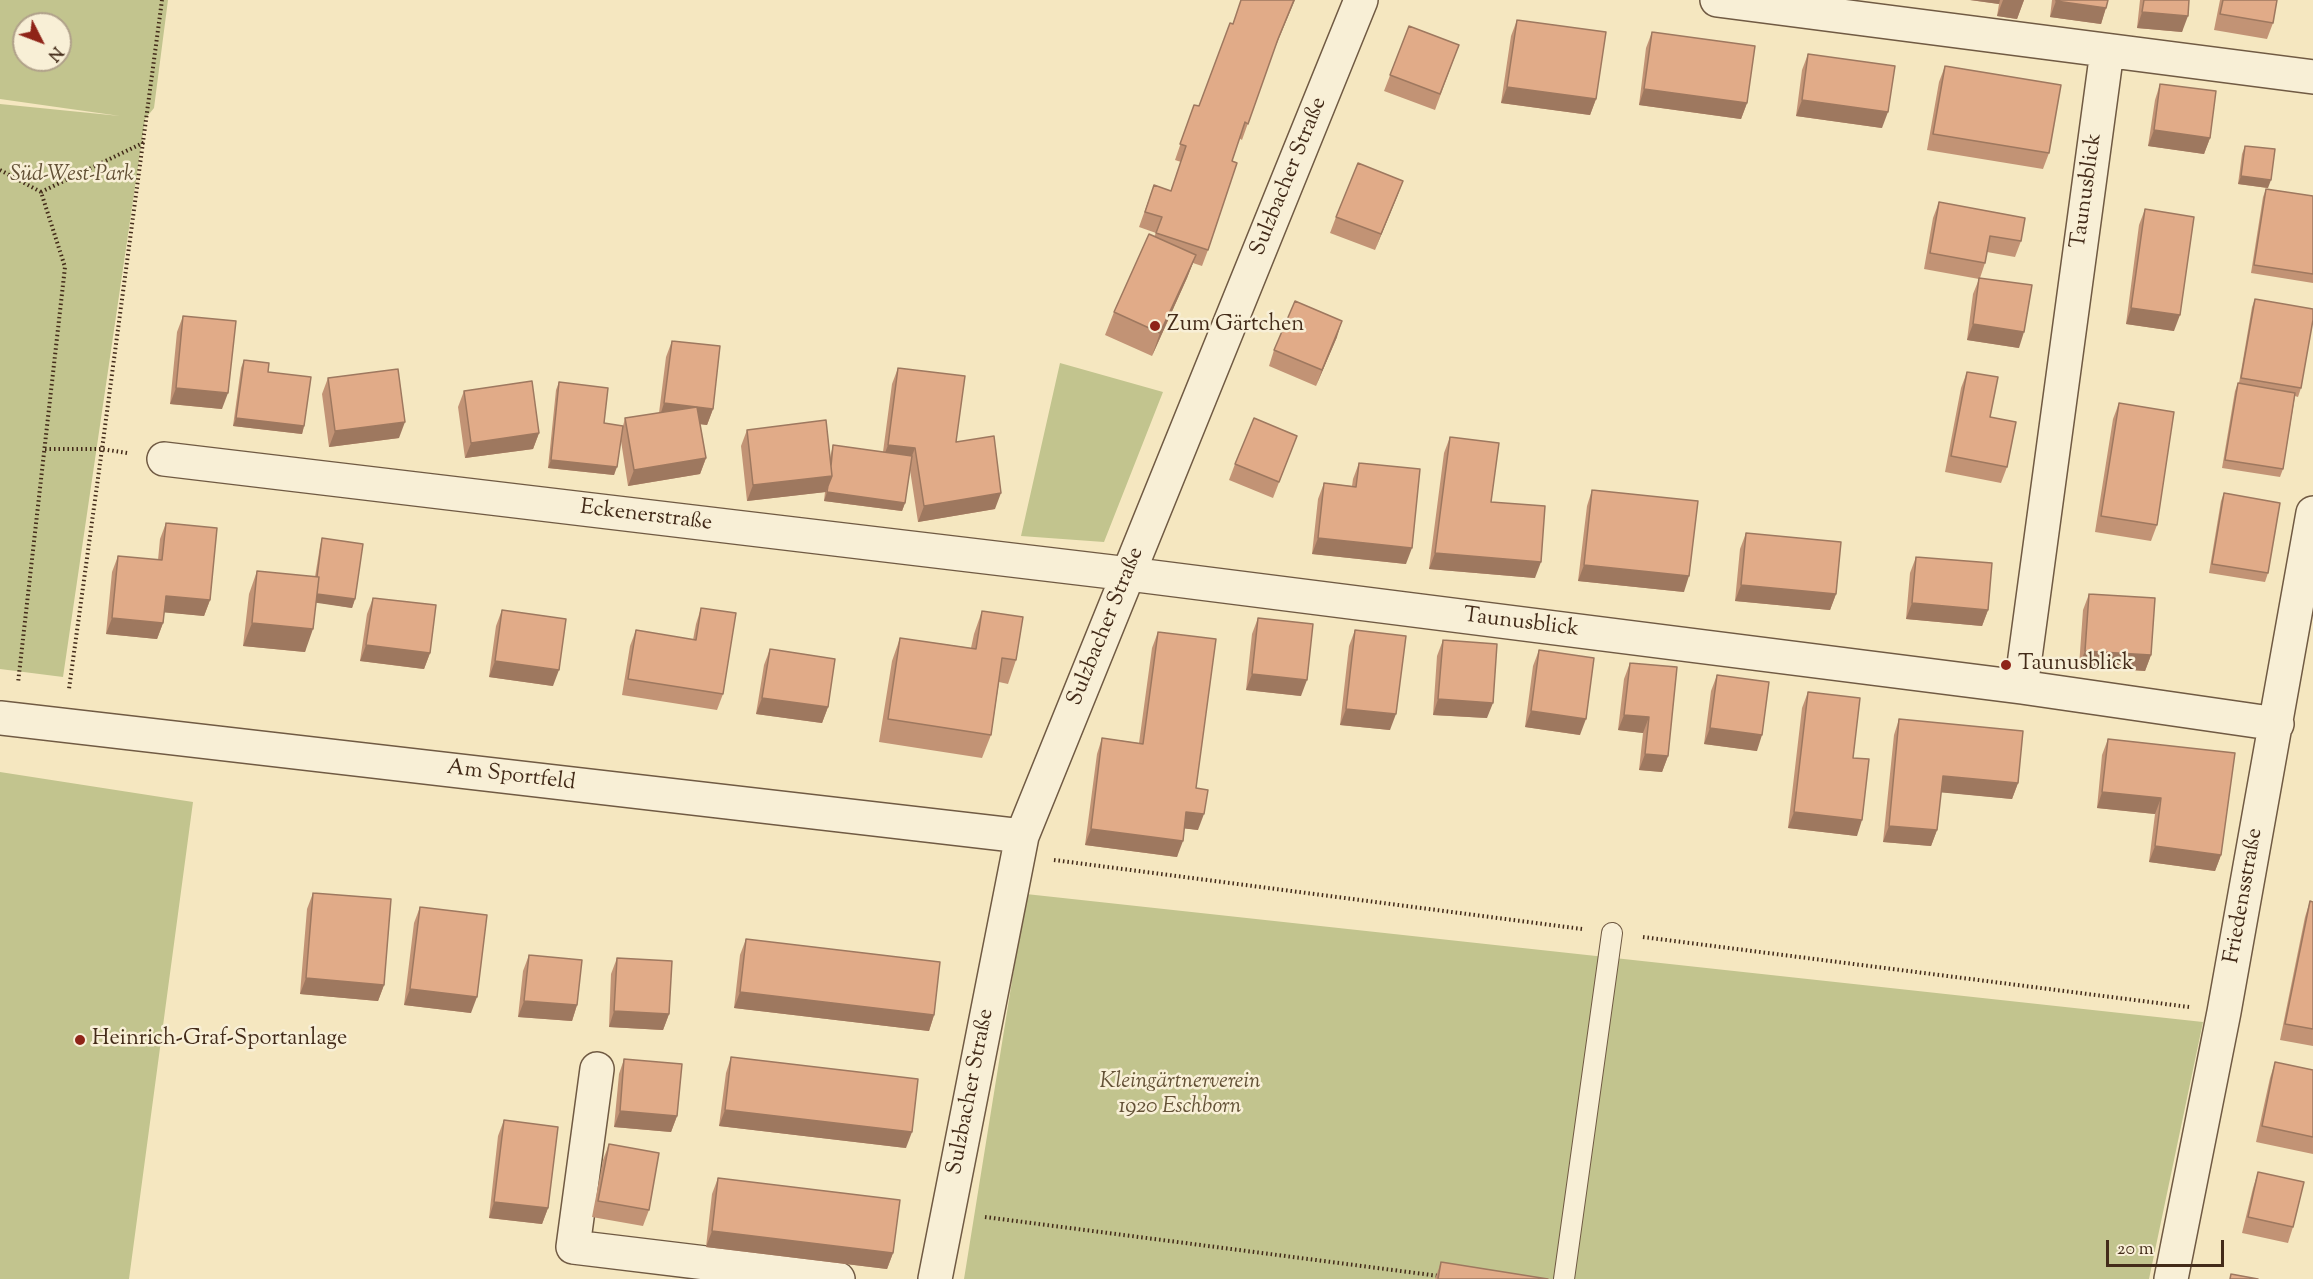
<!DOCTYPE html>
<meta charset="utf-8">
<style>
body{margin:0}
#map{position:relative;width:2313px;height:1279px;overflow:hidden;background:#f5e7c0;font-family:"Sorts Mill Goudy",serif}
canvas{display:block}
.north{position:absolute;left:12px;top:12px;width:60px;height:60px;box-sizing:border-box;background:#f8efd6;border:2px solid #b0a18a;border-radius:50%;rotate:132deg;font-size:16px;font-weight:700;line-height:24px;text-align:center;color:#432b19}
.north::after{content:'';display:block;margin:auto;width:21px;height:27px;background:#8f2418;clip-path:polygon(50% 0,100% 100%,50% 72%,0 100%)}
.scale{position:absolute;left:2106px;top:1240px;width:118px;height:27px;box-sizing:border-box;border:3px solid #432b19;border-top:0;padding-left:8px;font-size:18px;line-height:21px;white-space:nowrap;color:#432b19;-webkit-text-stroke:4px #f8efd6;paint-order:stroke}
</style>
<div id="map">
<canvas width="2313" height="1279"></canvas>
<div class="north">N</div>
<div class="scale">20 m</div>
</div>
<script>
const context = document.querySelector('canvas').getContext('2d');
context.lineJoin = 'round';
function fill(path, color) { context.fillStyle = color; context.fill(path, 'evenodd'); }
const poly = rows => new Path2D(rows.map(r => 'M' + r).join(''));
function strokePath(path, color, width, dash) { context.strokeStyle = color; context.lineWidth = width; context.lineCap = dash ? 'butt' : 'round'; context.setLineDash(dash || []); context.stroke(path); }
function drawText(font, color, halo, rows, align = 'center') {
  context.font = font + ' "Sorts Mill Goudy",serif'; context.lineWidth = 5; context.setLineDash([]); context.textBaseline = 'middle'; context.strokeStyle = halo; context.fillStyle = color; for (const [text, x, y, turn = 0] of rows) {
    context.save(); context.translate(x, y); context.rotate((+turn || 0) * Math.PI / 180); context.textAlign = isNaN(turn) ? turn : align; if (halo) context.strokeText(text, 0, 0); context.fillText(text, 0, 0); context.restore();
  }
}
const green = poly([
 [0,0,168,0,154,108,145,119,63,677,0,669,0,104,120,116,0,99],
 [24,24,60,24,60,60,24,60],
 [1060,363,1163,392,1104,542,1021,536],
 [0,772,193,802,129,1279,0,1279],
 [1026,894,2203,1022,2149,1279,964,1279]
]);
const path = poly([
 [0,170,41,192,65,267,18,683],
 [41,192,145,142],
 [45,449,102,449,69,689],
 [127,453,102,449,162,0],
 [1054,860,1582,929],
 [1643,937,2189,1007],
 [985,1217,1439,1276]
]);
const service = poly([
 [1564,1279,1612,933]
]);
const minor = poly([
 [1717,0,2313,77],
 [164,459,1129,574,2021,687,2277,724],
 [2021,687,2107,51],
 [0,718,1022,836],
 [597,1069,573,1247,838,1279],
 [935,1279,1022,836,1361,0],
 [2171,1279,2224,1012,2313,513]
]);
const wall = poly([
 [1970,0,2024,0,2017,19,1997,16,1999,4],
 [2052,0,2108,0,2101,24,2050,17],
 [2140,0,2189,0,2182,32,2137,28],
 [2220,0,2277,0,2273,23,2267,39,2214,30],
 [1517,20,1596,99,1590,115,1501,103,1511,36],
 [1233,24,1273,53,1242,140,1239,138,1232,161,1208,250,1202,266,1193,263,1187,278,1152,356,1105,335,1114,312,1156,233,1139,227,1154,185,1171,191,1181,162,1175,160,1194,105,1199,106],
 [1409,26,1459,45,1435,110,1384,91],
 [1652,32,1747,103,1741,119,1639,105,1646,48],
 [1808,54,1882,128,1796,116,1802,70],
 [1945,66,2049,153,2043,169,1927,150,1939,82],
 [2160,84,2210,138,2204,154,2148,146,2155,100],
 [2245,146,2268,188,2238,184,2242,154],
 [1403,181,1375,250,1330,233,1336,217],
 [2266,189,2313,196,2313,283,2251,273,2263,197],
 [1939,202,2021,241,2015,257,1987,252,1985,263,1980,278,2019,348,1967,340,1973,294,1979,279,1924,269,1933,218],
 [2145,209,2174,331,2126,324,2139,225],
 [2255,299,2301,388,2298,397,2295,396,2283,469,2280,477,2222,468,2235,391,2238,383,2239,383,2252,307],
 [183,316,222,409,170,404,177,332],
 [1337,337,1316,386,1269,366,1274,350],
 [672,341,713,409,707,425,700,424,706,458,700,474,628,486,621,441,614,475,548,468,556,390,559,382,604,423,623,426,625,418,659,413,666,357],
 [244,360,268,372,304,426,302,434,233,426,241,368],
 [898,368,956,442,995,509,918,522,910,470,905,503,902,511,824,501,825,492,747,501,741,446,747,430,830,458,833,445,883,452,892,384],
 [1967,372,1990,417,2007,467,2001,483,1945,472,1961,388],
 [328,378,399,438,329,447,322,394],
 [464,391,539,433,533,449,465,458,458,407],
 [2119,403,2157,525,2151,541,2095,532,2113,419],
 [1297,436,1273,498,1229,480,1235,464],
 [1450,437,1491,502,1535,578,1429,569,1444,453],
 [1359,463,1406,564,1312,554,1318,499,1324,483,1352,486,1353,479],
 [1592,490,1684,592,1578,581,1587,506],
 [2224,493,2268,573,2265,582,2209,573,2221,501],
 [166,523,210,600,204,616,164,612,163,623,157,639,106,634,112,572,118,556,158,560,160,539],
 [1746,533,1836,594,1830,610,1735,601,1740,549],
 [322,538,355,599,352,608,316,602,305,652,243,646,249,594,257,571,315,577,320,546],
 [1916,557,1988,610,1982,626,1906,619,1910,573],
 [2089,594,2151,655,2145,671,2079,666,2083,610],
 [373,598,430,653,424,669,360,661,367,614],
 [701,608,723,694,717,710,622,695,630,646,636,630,693,640,696,624],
 [502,610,553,686,489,677,496,626],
 [982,611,1016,660,1008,684,999,682,991,735,982,758,879,742,892,661,900,638,971,648,974,634],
 [1258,618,1301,696,1246,690,1252,634],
 [1355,630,1390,730,1340,725,1349,646],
 [1158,632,1196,788,1198,830,1184,828,1177,857,1085,845,1097,754,1102,738,1139,743,1152,648],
 [1443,640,1487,718,1433,715,1437,656],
 [770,649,828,707,822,723,756,714,764,665],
 [1539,650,1580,735,1525,727,1533,666],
 [1630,663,1668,756,1662,772,1639,770,1643,733,1618,730,1624,679],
 [1717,675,1757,751,1704,744,1711,691],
 [1808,692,1857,836,1788,828,1802,708],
 [1899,719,2018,783,2012,799,1941,792,1937,830,1931,846,1883,842,1894,735],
 [2108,739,2221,855,2215,871,2149,862,2155,814,2097,808,2102,755],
 [313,893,384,985,378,1001,300,994,307,909],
 [2310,901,2313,902,2313,1046,2280,1040,2305,917],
 [420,907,471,1013,404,1005,414,923],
 [746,939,934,1015,929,1031,734,1008,740,955],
 [529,955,577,1005,572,1021,518,1017,523,971],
 [617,958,669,1014,663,1030,609,1027,611,974],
 [731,1057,906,1148,719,1126,726,1073],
 [624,1059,677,1116,671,1132,614,1127,619,1074],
 [2275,1062,2313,1070,2313,1154,2256,1142,2270,1078],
 [504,1120,548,1208,542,1224,489,1218,498,1136],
 [609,1144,649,1210,643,1226,592,1217,603,1160],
 [2258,1172,2293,1227,2288,1243,2242,1233,2253,1188],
 [718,1178,893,1253,887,1269,706,1247,712,1194],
 [1441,1262,1548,1279,1435,1279]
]);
const shadedWall = poly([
 [1294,0,1295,0,1272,55,1278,39],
 [1970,0,2000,0,1999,4],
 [2003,0,2024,0,2017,19,1997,16],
 [2056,1,2106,8,2101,24,2050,17],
 [2142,12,2188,16,2182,32,2137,28],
 [1507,87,1596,99,1590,115,1501,103],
 [1644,89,1747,103,1741,119,1639,105],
 [1802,100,1888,112,1882,128,1796,116],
 [2154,130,2210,138,2204,154,2148,146],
 [2241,176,2271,180,2268,188,2238,184],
 [1403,181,1397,197,1375,250,1381,234],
 [1196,255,1187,278,1152,356,1160,333],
 [2131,308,2180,315,2174,331,2126,324],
 [1342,321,1337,337,1316,386,1322,370],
 [1973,324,2024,332,2019,348,1967,340],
 [176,388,228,393,222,409,170,404],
 [664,403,713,409,707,425,659,419],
 [236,418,304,426,302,434,233,426],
 [405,422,399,438,329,447,335,431],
 [539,433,533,449,465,458,471,443],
 [888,445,915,448,909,464,882,461],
 [706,458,700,474,628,486,634,470],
 [551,460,617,467,614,475,548,468],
 [832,476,826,492,747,501,753,485],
 [827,492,905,503,902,511,824,501],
 [1001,493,995,509,918,522,924,506],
 [1318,538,1412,548,1406,564,1312,554],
 [1435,553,1541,562,1535,578,1429,569],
 [1584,565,1689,576,1684,592,1578,581],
 [1741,585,1836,594,1830,610,1735,601],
 [314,593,355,599,352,608,311,602],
 [166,596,210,600,204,616,160,612],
 [1912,603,1988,610,1982,626,1906,619],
 [112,618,163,623,157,639,106,634],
 [252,623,313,629,305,652,243,646],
 [366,645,430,653,424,669,360,661],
 [2085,651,2151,655,2145,671,2079,666],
 [495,661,559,670,553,686,489,677],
 [1252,674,1307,680,1301,696,1246,690],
 [762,698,828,707,822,723,756,714],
 [1438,699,1493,703,1487,718,1433,715],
 [1346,709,1396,714,1390,730,1340,725],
 [1531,711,1586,719,1580,735,1525,727],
 [1624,715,1649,717,1643,733,1618,730],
 [1710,728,1762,735,1757,751,1704,744],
 [1645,754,1668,756,1662,772,1639,770],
 [1943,776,2018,783,2012,799,1937,792],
 [2102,792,2161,798,2155,814,2097,808],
 [1186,812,1204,814,1198,830,1180,828],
 [1794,812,1862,820,1857,836,1788,828],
 [1889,826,1937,830,1931,846,1883,842],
 [1091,829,1183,841,1177,857,1085,845],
 [2155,846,2221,855,2215,871,2149,862],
 [306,978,384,985,378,1001,300,994],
 [410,989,477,997,471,1013,404,1005],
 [740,992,934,1015,929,1031,734,1008],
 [524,1001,577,1005,572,1021,518,1017],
 [614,1011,669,1014,663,1030,609,1027],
 [725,1110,912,1132,906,1148,719,1126],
 [620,1111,677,1116,671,1132,614,1127],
 [494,1202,548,1208,542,1224,489,1218],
 [712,1231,893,1253,887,1269,706,1247]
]);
const building = poly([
 [1241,0,1294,0,1278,39,1248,124,1245,122,1232,161,1237,163,1208,250,1156,233,1162,217,1145,212,1154,185,1171,191,1186,146,1180,144,1194,105,1199,106,1230,23,1233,24,1241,0],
 [2056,0,2108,0,2106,8,2056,1,2056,0],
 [2144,0,2189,0,2188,16,2142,12,2144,0],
 [2223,0,2277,0,2273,23,2220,14,2223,0],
 [1517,20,1606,32,1596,99,1507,87,1517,20],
 [1409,26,1459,45,1440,94,1390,75,1409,26],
 [1652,32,1755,46,1747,103,1644,89,1652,32],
 [1808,54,1895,66,1888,112,1802,100,1808,54],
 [1945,66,2061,85,2049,153,1933,134,1945,66],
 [2160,84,2216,91,2210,138,2154,130,2160,84],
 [2245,146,2275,149,2271,180,2241,176,2245,146],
 [1358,163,1403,181,1381,234,1336,217,1358,163],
 [2266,189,2313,196,2313,274,2254,265,2266,189],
 [1939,202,2025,218,2021,241,1990,236,1985,263,1930,253,1939,202],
 [2145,209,2194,217,2180,315,2131,308,2145,209],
 [1149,234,1196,255,1160,333,1114,312,1149,234],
 [1979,278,2032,285,2024,332,1973,324,1979,278],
 [2255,299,2313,309,2313,320,2301,388,2241,378,2255,299],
 [1295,301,1342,321,1322,370,1274,350,1295,301],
 [183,316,236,321,228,393,176,388,183,316],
 [672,341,720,346,713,409,664,403,672,341],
 [244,360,269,363,268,372,311,377,304,426,236,418,244,360],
 [898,368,965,376,956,442,994,436,1001,493,924,506,915,448,888,445,898,368],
 [398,369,405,422,335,431,328,378,398,369],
 [1967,372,1998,377,1990,417,2016,422,2007,467,1951,456,1967,372],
 [532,381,539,433,471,443,464,391,532,381],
 [559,382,608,388,604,423,623,426,617,467,551,460,559,382],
 [2238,383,2295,393,2283,469,2225,460,2238,383],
 [2119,403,2174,412,2157,525,2101,516,2119,403],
 [697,407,706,458,634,470,625,418,697,407],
 [1254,418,1297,436,1279,482,1235,464,1254,418],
 [826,420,832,476,753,485,747,430,826,420],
 [1450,437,1499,443,1491,502,1545,506,1541,562,1435,553,1450,437],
 [833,445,912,456,905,503,827,492,828,486,832,476,831,466,833,445],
 [1359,463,1420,469,1412,548,1318,538,1324,483,1356,487,1359,463],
 [1592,490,1698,501,1689,576,1584,565,1592,490],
 [2224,493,2280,503,2268,573,2212,564,2224,493],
 [166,523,217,528,210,600,166,596,163,623,112,618,118,556,162,560,166,523],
 [1746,533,1841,542,1836,594,1741,585,1746,533],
 [322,538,363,544,355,599,317,594,319,577,317,577,322,538],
 [1916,557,1992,563,1988,610,1912,603,1916,557],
 [257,571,319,577,313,629,252,623,257,571],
 [2089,594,2155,598,2151,655,2085,651,2089,594],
 [373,598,436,605,430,653,366,645,373,598],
 [701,608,736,613,723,694,628,679,636,630,696,640,701,608],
 [502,610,566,619,559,670,495,661,502,610],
 [982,611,1023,617,1016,660,1002,658,991,735,888,719,900,638,976,649,982,611],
 [1258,618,1313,624,1307,680,1252,674,1258,618],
 [1355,630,1406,636,1396,714,1346,709,1355,630],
 [1158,632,1216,639,1196,788,1208,790,1204,814,1186,812,1183,841,1091,829,1102,738,1143,744,1158,632],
 [1443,640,1497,644,1493,703,1438,699,1443,640],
 [770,649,835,659,828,707,762,698,770,649],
 [1539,650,1594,658,1586,719,1531,711,1539,650],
 [1630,663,1677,667,1668,756,1645,754,1649,717,1624,715,1630,663],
 [1717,675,1769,682,1762,735,1710,728,1717,675],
 [1808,692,1860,698,1853,758,1869,759,1862,820,1794,812,1808,692],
 [1899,719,2023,731,2018,783,1943,776,1937,830,1889,826,1899,719],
 [2108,739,2235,753,2221,855,2155,846,2161,798,2102,792,2108,739],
 [313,893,391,899,384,985,306,978,313,893],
 [2310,901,2313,902,2313,1029,2285,1024,2310,901],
 [420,907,487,915,477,997,410,989,420,907],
 [746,939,940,962,934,1015,740,992,746,939],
 [529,955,582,960,577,1005,524,1001,529,955],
 [617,958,672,961,669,1014,614,1011,617,958],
 [731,1057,918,1079,912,1132,725,1110,731,1057],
 [624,1059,682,1064,677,1116,620,1111,624,1059],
 [2275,1062,2313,1070,2313,1137,2262,1126,2275,1062],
 [504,1120,558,1127,548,1208,494,1202,504,1120],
 [609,1144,659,1153,649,1210,598,1201,609,1144],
 [2258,1172,2304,1182,2293,1227,2248,1217,2258,1172],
 [718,1178,900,1200,893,1253,712,1231,718,1178],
 [1441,1262,1548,1279,1438,1279,1441,1262],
 [2231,1274,2258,1279,2230,1279,2231,1274]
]);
const markers = [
 [1155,326,6,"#8f2418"],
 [2006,665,6,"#8f2418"],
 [80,1040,6,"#8f2418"]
];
const parkNames = [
 ["Süd-West-Park",72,176],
 ["Kleingärtnerverein",1180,1083],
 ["1920 Eschborn",1180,1108]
];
const streetNames = [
 ["Sulzbacher Straße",1290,177,-68],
 ["Taunusblick",2088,191,-82],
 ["Eckenerstraße",646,517,7],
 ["Taunusblick",1521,624,7],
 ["Sulzbacher Straße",1107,627,-68],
 ["Am Sportfeld",511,777,7],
 ["Friedensstraße",2245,896,-80],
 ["Sulzbacher Straße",972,1092,-79]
];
const poiNames = [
 ["Zum Gärtchen",1167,326],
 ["Taunusblick",2018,665],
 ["Heinrich-Graf-Sportanlage",92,1040]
];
fill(green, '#c2c48e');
strokePath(service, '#705a43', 22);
strokePath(minor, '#705a43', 36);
strokePath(path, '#432b19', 4, [1.5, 3]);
strokePath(service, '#f8efd6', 20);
strokePath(minor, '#f8efd6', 33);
fill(wall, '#c29375');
fill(shadedWall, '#9e785f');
fill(building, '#e1ab88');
strokePath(building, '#9e785f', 1.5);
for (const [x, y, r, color] of markers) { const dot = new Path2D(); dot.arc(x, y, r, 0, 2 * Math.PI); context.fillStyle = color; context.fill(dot); strokePath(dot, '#f8efd6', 2); }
drawText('italic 22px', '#635136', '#f8efd6', parkNames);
drawText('22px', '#432b19', '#f8efd6', streetNames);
drawText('22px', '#432b19', '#f8efd6', poiNames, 'left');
</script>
